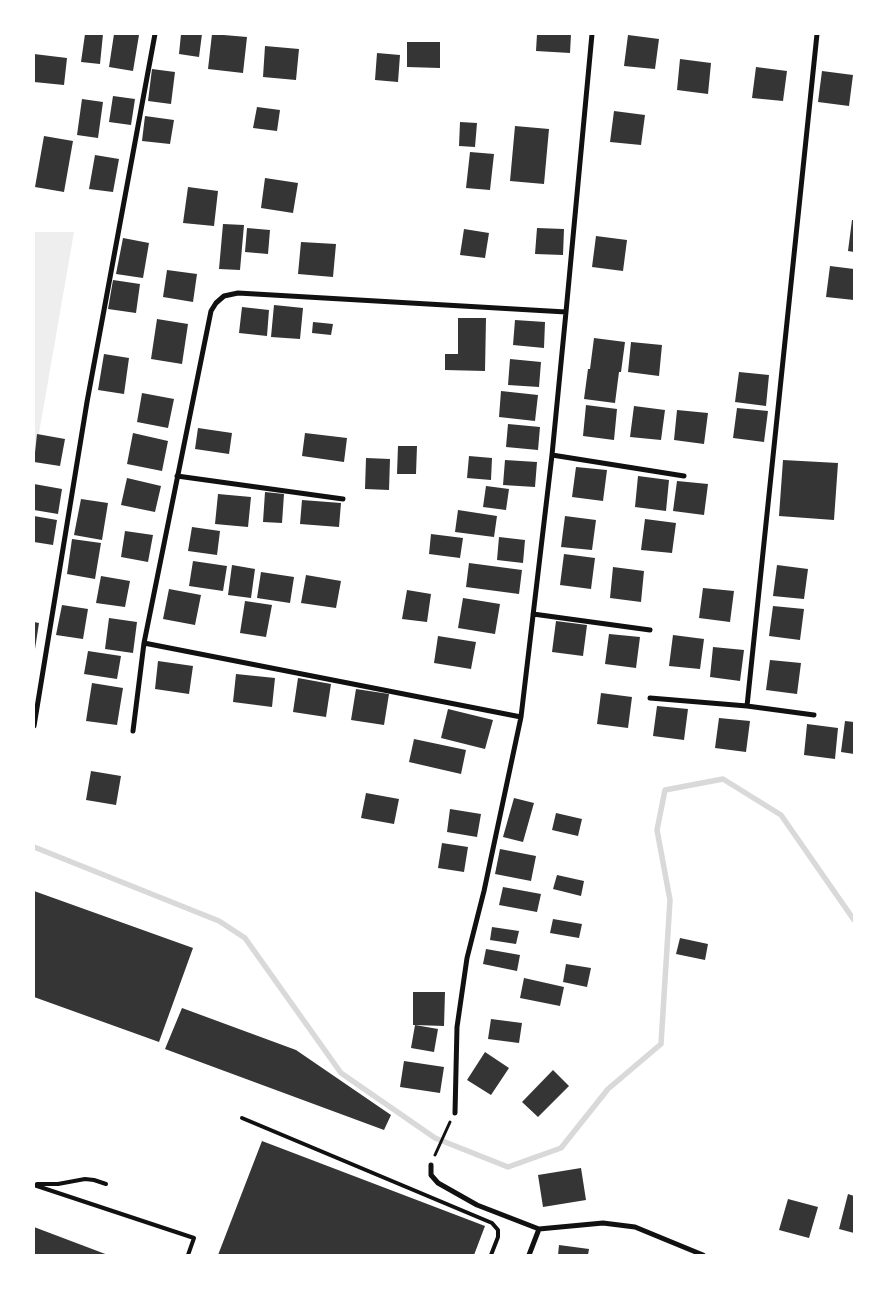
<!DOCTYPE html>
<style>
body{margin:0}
#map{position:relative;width:888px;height:1289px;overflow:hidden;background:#fff;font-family:"DM Sans",sans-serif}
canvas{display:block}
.frame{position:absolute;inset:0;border:35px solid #fff;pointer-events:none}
</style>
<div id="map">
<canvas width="888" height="1289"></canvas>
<div class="frame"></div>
</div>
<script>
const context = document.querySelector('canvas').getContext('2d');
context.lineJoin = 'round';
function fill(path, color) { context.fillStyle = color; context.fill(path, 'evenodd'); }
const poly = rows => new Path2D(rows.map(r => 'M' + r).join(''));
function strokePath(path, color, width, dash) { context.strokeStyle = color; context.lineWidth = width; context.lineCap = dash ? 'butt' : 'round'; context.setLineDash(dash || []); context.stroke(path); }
const green = poly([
 [34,232,74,232,34,462]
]);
const stream = poly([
 [34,847,219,921,245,938,341,1073,435,1138,508,1167,561,1148,608,1089,661,1044,670,900,657,830,665,790,723,779,781,815,854,920]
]);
const building = poly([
 [85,34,103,34,100,64,81,62],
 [114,34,139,35,133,71,109,67],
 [181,34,202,34,199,57,179,54],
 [212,34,247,37,243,73,208,69],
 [537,34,571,34,570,53,536,51],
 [628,35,659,39,655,69,624,66],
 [407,42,440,42,440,68,407,67],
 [265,46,299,49,296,80,263,77],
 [377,53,400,55,398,82,375,80],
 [34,54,67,58,64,85,34,82],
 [680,59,711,63,708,94,677,90],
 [756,67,787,71,783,101,752,98],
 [152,69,175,72,171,104,148,101],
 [822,71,853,75,849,106,818,102],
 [113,96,135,99,131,125,109,122],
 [82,99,103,102,98,138,77,135],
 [257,107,280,110,277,131,253,128],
 [614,111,645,115,641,145,610,142],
 [145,116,174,120,170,144,142,141],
 [460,122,477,123,475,147,459,146],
 [515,126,549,129,544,184,510,181],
 [44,136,73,141,64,192,35,187],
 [470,152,494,154,490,190,466,188],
 [95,155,119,159,113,192,89,189],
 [265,178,298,183,293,213,261,208],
 [188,187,218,191,214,226,183,223],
 [852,220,854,220,854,252,848,251],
 [223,224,244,225,240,270,219,269],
 [247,228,270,230,268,254,245,252],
 [537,228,564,229,563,255,535,254],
 [464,229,489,233,485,258,460,255],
 [596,236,627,240,623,271,592,267],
 [123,238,149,243,143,278,116,274],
 [301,242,336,244,333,277,298,274],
 [830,266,854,269,854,300,826,297],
 [167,270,197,274,193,302,163,297],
 [113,280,140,284,136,313,108,309],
 [274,305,303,308,300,339,271,337],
 [242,307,269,310,267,336,239,333],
 [458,318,486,318,485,371,445,370,445,354,458,354],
 [157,319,188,324,182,364,151,359],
 [515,320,545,322,544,348,513,345],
 [313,322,333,324,331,335,312,333],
 [594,338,625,342,621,372,619,372,615,403,584,399,588,369,590,369],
 [631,342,662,345,659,376,628,372],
 [104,354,129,358,124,394,98,390],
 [510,359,541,362,539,387,508,385],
 [739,372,769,375,766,406,735,402],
 [501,391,538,395,535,421,499,417],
 [142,393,174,399,168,428,137,422],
 [586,405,617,409,614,440,583,436],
 [634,406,665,410,661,440,630,437],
 [737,408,768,411,764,442,733,438],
 [677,410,708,413,704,444,674,440],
 [508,424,540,427,538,450,506,447],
 [198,428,232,433,229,454,195,449],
 [133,433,168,441,162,471,127,464],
 [305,433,347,438,344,462,302,456],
 [37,434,65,439,60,466,34,462],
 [398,446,417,446,416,474,397,474],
 [469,456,492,458,491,480,467,478],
 [366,458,390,459,389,490,365,489],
 [505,460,537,462,535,487,503,485],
 [783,460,838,463,834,520,779,516],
 [576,467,607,470,603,501,572,497],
 [638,476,669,480,666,511,635,507],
 [127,478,161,486,155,512,121,505],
 [677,481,708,484,704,515,673,511],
 [34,484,62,489,58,514,34,510],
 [486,486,509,489,506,510,483,507],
 [265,492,284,494,282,523,263,522],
 [218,494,251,497,248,527,215,524],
 [81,499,108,503,102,540,74,535],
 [302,500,341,503,339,527,300,524],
 [458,510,497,516,494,537,455,532],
 [34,516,57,520,53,545,34,542],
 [565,516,596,520,592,550,561,547],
 [645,519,676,523,672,553,641,550],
 [192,527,220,531,217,555,188,551],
 [125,531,153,535,148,562,121,557],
 [431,534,463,538,460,558,429,554],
 [499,537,525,540,523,563,497,560],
 [72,539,101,543,95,579,67,574],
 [564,554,595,558,591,589,560,585],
 [193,561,227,566,223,591,189,586],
 [469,563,522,570,519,594,466,587],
 [232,565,255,569,251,598,228,595],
 [777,565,808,569,804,599,773,596],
 [613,567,644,571,641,602,610,598],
 [261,572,294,577,290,603,257,598],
 [306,575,341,581,336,608,301,603],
 [101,576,130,581,125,607,96,603],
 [703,588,734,591,730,622,699,618],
 [169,589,201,595,195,625,163,619],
 [407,590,431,594,427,622,402,619],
 [463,598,500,604,495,634,458,628],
 [245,601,272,605,266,637,240,633],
 [62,605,88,609,83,639,56,635],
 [773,606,804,609,800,640,769,636],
 [109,618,137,622,133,653,105,649],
 [556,621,587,625,583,656,552,652],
 [34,622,39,623,35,649,34,649],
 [609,634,640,637,636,668,605,664],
 [673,635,704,639,700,669,669,666],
 [438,636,476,642,471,669,434,663],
 [713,647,744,650,740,681,710,677],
 [88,651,121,656,117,679,84,674],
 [770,660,801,663,797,694,766,690],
 [158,661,193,666,189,694,155,689],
 [236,674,275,678,272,707,233,702],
 [298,678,331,684,326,717,293,712],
 [92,683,123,688,117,725,86,721],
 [356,689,389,694,384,725,351,720],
 [601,693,632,697,628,728,597,724],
 [657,706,688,709,684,740,653,736],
 [448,709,493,720,485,749,441,738],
 [719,718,750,721,746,752,715,748],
 [845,721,854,722,854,754,841,752],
 [807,724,838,728,835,759,804,755],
 [414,739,466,750,461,774,409,762],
 [91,771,121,776,116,805,86,800],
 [366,793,399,799,394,824,361,818],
 [514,798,534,803,523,842,503,837],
 [450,809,481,814,477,837,447,832],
 [556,813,582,819,578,836,552,830],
 [442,843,468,847,464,872,438,868],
 [500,849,536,856,531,881,495,874],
 [557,875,584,881,581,896,553,889],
 [503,887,541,894,537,912,499,905],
 [34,891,193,948,159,1042,34,997],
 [553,919,582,924,579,938,550,933],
 [492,927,519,931,516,944,490,940],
 [680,938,708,944,705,960,676,954],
 [486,949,520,955,517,971,483,964],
 [566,964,591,968,587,987,563,982],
 [524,978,564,987,560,1006,520,998],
 [413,992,445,992,444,1026,415,1025,438,1029,434,1052,411,1048,415,1025,413,1025],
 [182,1008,296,1050,391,1115,384,1130,165,1049],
 [491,1019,522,1023,519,1043,488,1039],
 [485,1052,509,1068,491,1095,467,1080],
 [404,1061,444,1067,440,1093,400,1087],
 [553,1070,569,1086,538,1117,522,1102],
 [262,1141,485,1226,474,1255,218,1255],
 [581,1168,586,1200,543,1207,538,1175],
 [848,1194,854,1196,854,1233,839,1229],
 [788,1199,818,1207,809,1238,779,1230],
 [34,1227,108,1255,34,1255],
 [559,1245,589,1249,588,1255,558,1255]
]);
const path = poly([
 [435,1155,450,1122]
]);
const service = poly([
 [242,1118,492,1223,498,1230,498,1237,491,1255],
 [37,1184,58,1184,85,1179,94,1180,106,1184],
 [34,1185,194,1238,188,1255]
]);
const minor = poly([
 [552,455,684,476],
 [177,476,343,499],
 [533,614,650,630],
 [144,643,521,717],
 [650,698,747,706,814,715],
 [747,706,817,34],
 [34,726,87,402,155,34],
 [133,731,144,643,211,311,216,303,224,296,238,293,566,312],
 [455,1113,457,1027,467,958,484,891,521,717,552,455,566,312,592,34],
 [431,1165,431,1175,438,1183,477,1205,539,1229,603,1223,635,1227,703,1255],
 [529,1255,539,1229]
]);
fill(green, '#eee');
strokePath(stream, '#d9d9d9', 5.5);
fill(building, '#353535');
strokePath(path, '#111', 3);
strokePath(service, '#111', 4);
strokePath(minor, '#111', 5);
</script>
